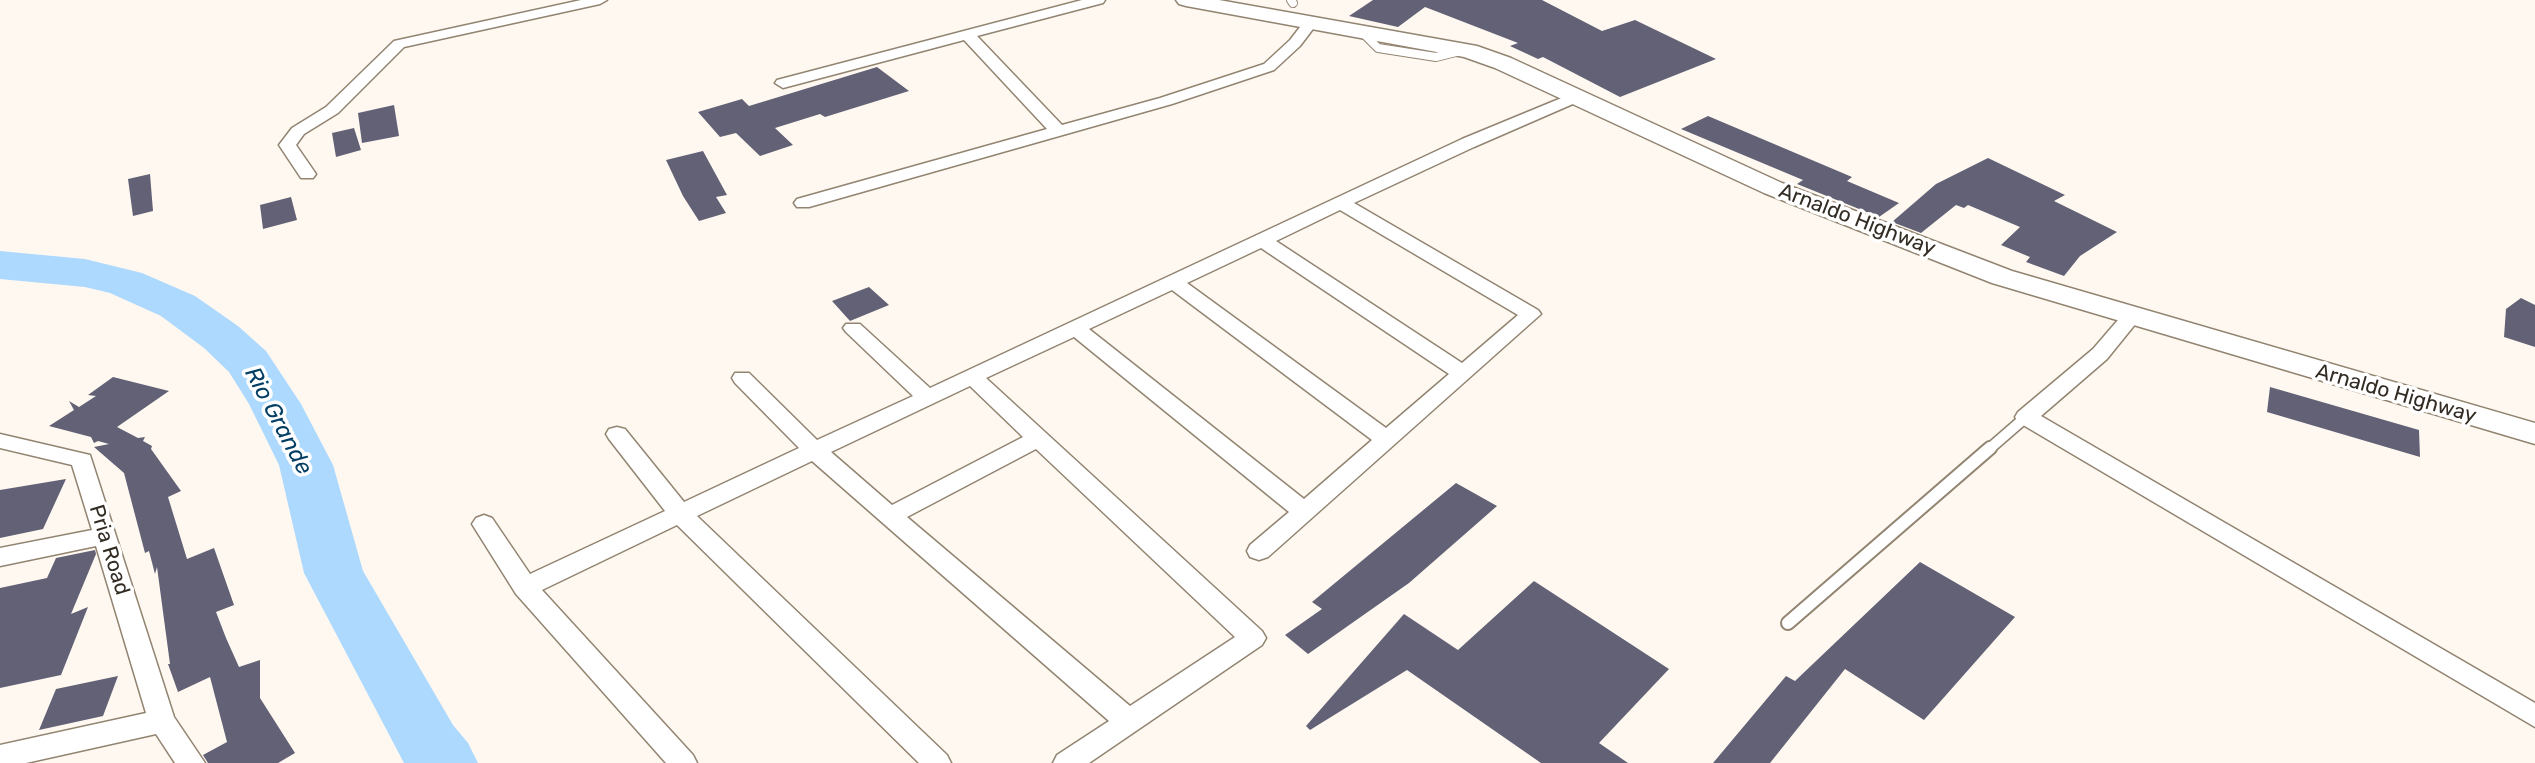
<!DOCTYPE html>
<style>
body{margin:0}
canvas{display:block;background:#fef8f0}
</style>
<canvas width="2535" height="763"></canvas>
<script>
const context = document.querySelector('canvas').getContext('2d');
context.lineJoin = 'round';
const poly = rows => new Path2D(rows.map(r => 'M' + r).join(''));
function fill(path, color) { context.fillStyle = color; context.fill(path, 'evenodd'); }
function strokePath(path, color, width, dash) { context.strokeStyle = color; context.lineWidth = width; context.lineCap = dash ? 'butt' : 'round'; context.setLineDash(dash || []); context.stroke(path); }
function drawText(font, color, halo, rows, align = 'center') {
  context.font = font + ' Rubik,sans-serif'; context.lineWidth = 7; context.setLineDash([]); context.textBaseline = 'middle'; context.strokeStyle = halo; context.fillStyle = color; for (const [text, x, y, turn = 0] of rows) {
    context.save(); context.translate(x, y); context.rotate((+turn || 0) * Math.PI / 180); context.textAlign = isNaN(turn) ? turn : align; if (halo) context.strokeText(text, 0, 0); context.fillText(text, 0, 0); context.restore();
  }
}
const river = poly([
 [0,251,85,259,142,273,195,296,238,326,266,351,301,404,333,465,363,571,453,725,468,743,478,763,404,763,304,573,279,465,249,404,229,372,204,348,161,316,110,293,85,287,0,279,0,251]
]);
const building = poly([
 [1373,0,1542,0,1602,31,1635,20,1716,59,1620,97,1543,57,1538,59,1510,46,1518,43,1425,7,1398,27,1349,16],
 [877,67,909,91,825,117,820,114,775,128,793,145,760,156,736,133,720,137,698,112,742,99,749,106],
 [394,105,399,136,362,143,358,113],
 [1708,116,1852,177,1847,181,1899,203,1879,217,1797,184,1803,180,1681,129],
 [354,128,361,150,336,157,332,133],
 [703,151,727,195,716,197,726,213,699,221,683,196,666,160],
 [1988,158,2065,195,2054,201,2117,232,2080,256,2064,276,2026,262,2030,257,2001,245,2020,227,1968,205,1964,208,1956,205,1921,233,1892,222,1936,184],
 [150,174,153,211,133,216,128,179],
 [291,197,297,220,263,229,260,205],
 [869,287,889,305,850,321,832,301],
 [2521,298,2535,305,2535,347,2504,337,2506,309],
 [113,377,169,391,117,427,138,438,145,437,143,441,152,446,151,449,181,491,168,497,187,559,214,548,234,605,216,612,226,638,239,667,260,660,260,698,295,753,278,763,208,763,203,755,227,742,210,677,178,692,168,664,170,664,157,567,155,574,149,551,145,553,124,473,94,447,109,444,98,441,94,443,91,437,49,426,74,410,69,401,79,407,96,396,88,395],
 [2270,387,2419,430,2420,457,2267,412],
 [66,479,43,529,0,538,0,490],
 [1456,483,1497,506,1409,583,1308,654,1285,635,1322,609,1312,602],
 [95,550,96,554,71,614,88,607,61,675,0,688,0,588,47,578,56,558],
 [1920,562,2015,617,1924,720,1845,669,1770,763,1713,763,1786,676,1795,681],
 [1534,581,1669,669,1599,743,1628,763,1541,763,1407,670,1310,730,1306,726,1404,614,1458,650],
 [118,676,103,716,39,730,56,689]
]);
const laneFar2 = poly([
 [1291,0,1293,3],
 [1360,30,1378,48,1436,57,1460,51]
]);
const laneFar1 = poly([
 [1988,450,2026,417]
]);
const lane = poly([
 [1788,623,1990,448]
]);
const street = poly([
 [581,0,607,0,600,4,404,47,338,113,304,134,296,145,316,174,313,178,301,178,279,145,292,128,326,107,394,41,581,0],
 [1082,0,1105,0,1103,3,977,36,1062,125,1160,98,1264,64,1290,40,1307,18,1312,17,1319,21,1300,46,1274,70,1172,104,809,207,797,207,794,203,797,199,1047,129,964,40,783,88,775,83,777,80,1082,0],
 [1576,92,1582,94,1584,97,1582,100,1474,147,1354,203,1538,310,1541,314,1268,557,1259,560,1250,557,1247,551,1250,545,1289,512,1074,337,986,378,1262,631,1266,638,1262,645,1089,763,1053,763,1057,755,1109,721,812,461,697,516,947,755,951,763,919,763,677,525,542,590,693,755,697,763,666,763,516,594,472,524,476,518,484,515,492,518,530,574,665,511,609,439,606,434,609,429,617,427,625,429,684,502,799,448,735,383,732,378,735,373,749,373,817,440,913,396,846,332,843,328,846,324,860,324,930,388,1462,139,1576,92],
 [1340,210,1518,315,1462,363,1276,241,1340,210],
 [1261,248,1449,374,1386,428,1187,283,1261,248],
 [1172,290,1372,440,1304,499,1089,329,1172,290],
 [970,386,1023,437,892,505,831,452,970,386],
 [1036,449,1235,637,1130,706,907,517,1036,449],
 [2131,311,2138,313,2141,317,2107,359,2041,416,2535,703,2535,727,2018,422,2015,417,2018,412,2093,349,2124,313,2131,311],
 [0,434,90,455,174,717,205,763,175,763,156,734,26,763,0,763,0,745,146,713,96,546,0,566,0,548,92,530,72,465,0,448,0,434]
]);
const secondary = poly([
 [1176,0,1219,0,1477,46,1511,58,1782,183,2012,271,2535,423,2535,444,1992,283,1764,193,1495,68,1464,57,1186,6,1179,4,1176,0]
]);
const streetNames = [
 ["Arnaldo Highway",1857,220,21],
 ["Arnaldo Highway",2396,394,16],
 ["Pria Road",109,550,73]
];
const waterNames = [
 ["Rio Grande",278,421,62]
];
fill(river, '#add9fe');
fill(building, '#626176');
strokePath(laneFar2, '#928471', 10);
strokePath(laneFar1, '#928471', 13);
strokePath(lane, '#928471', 16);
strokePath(street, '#928471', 3);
strokePath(secondary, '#928471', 3);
strokePath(laneFar2, '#fff', 8);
strokePath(laneFar1, '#fff', 10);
strokePath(lane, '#fff', 12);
fill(street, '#fff');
fill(secondary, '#fff');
drawText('21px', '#322c24', '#fff', streetNames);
drawText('italic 23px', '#033f65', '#fff', waterNames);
</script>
